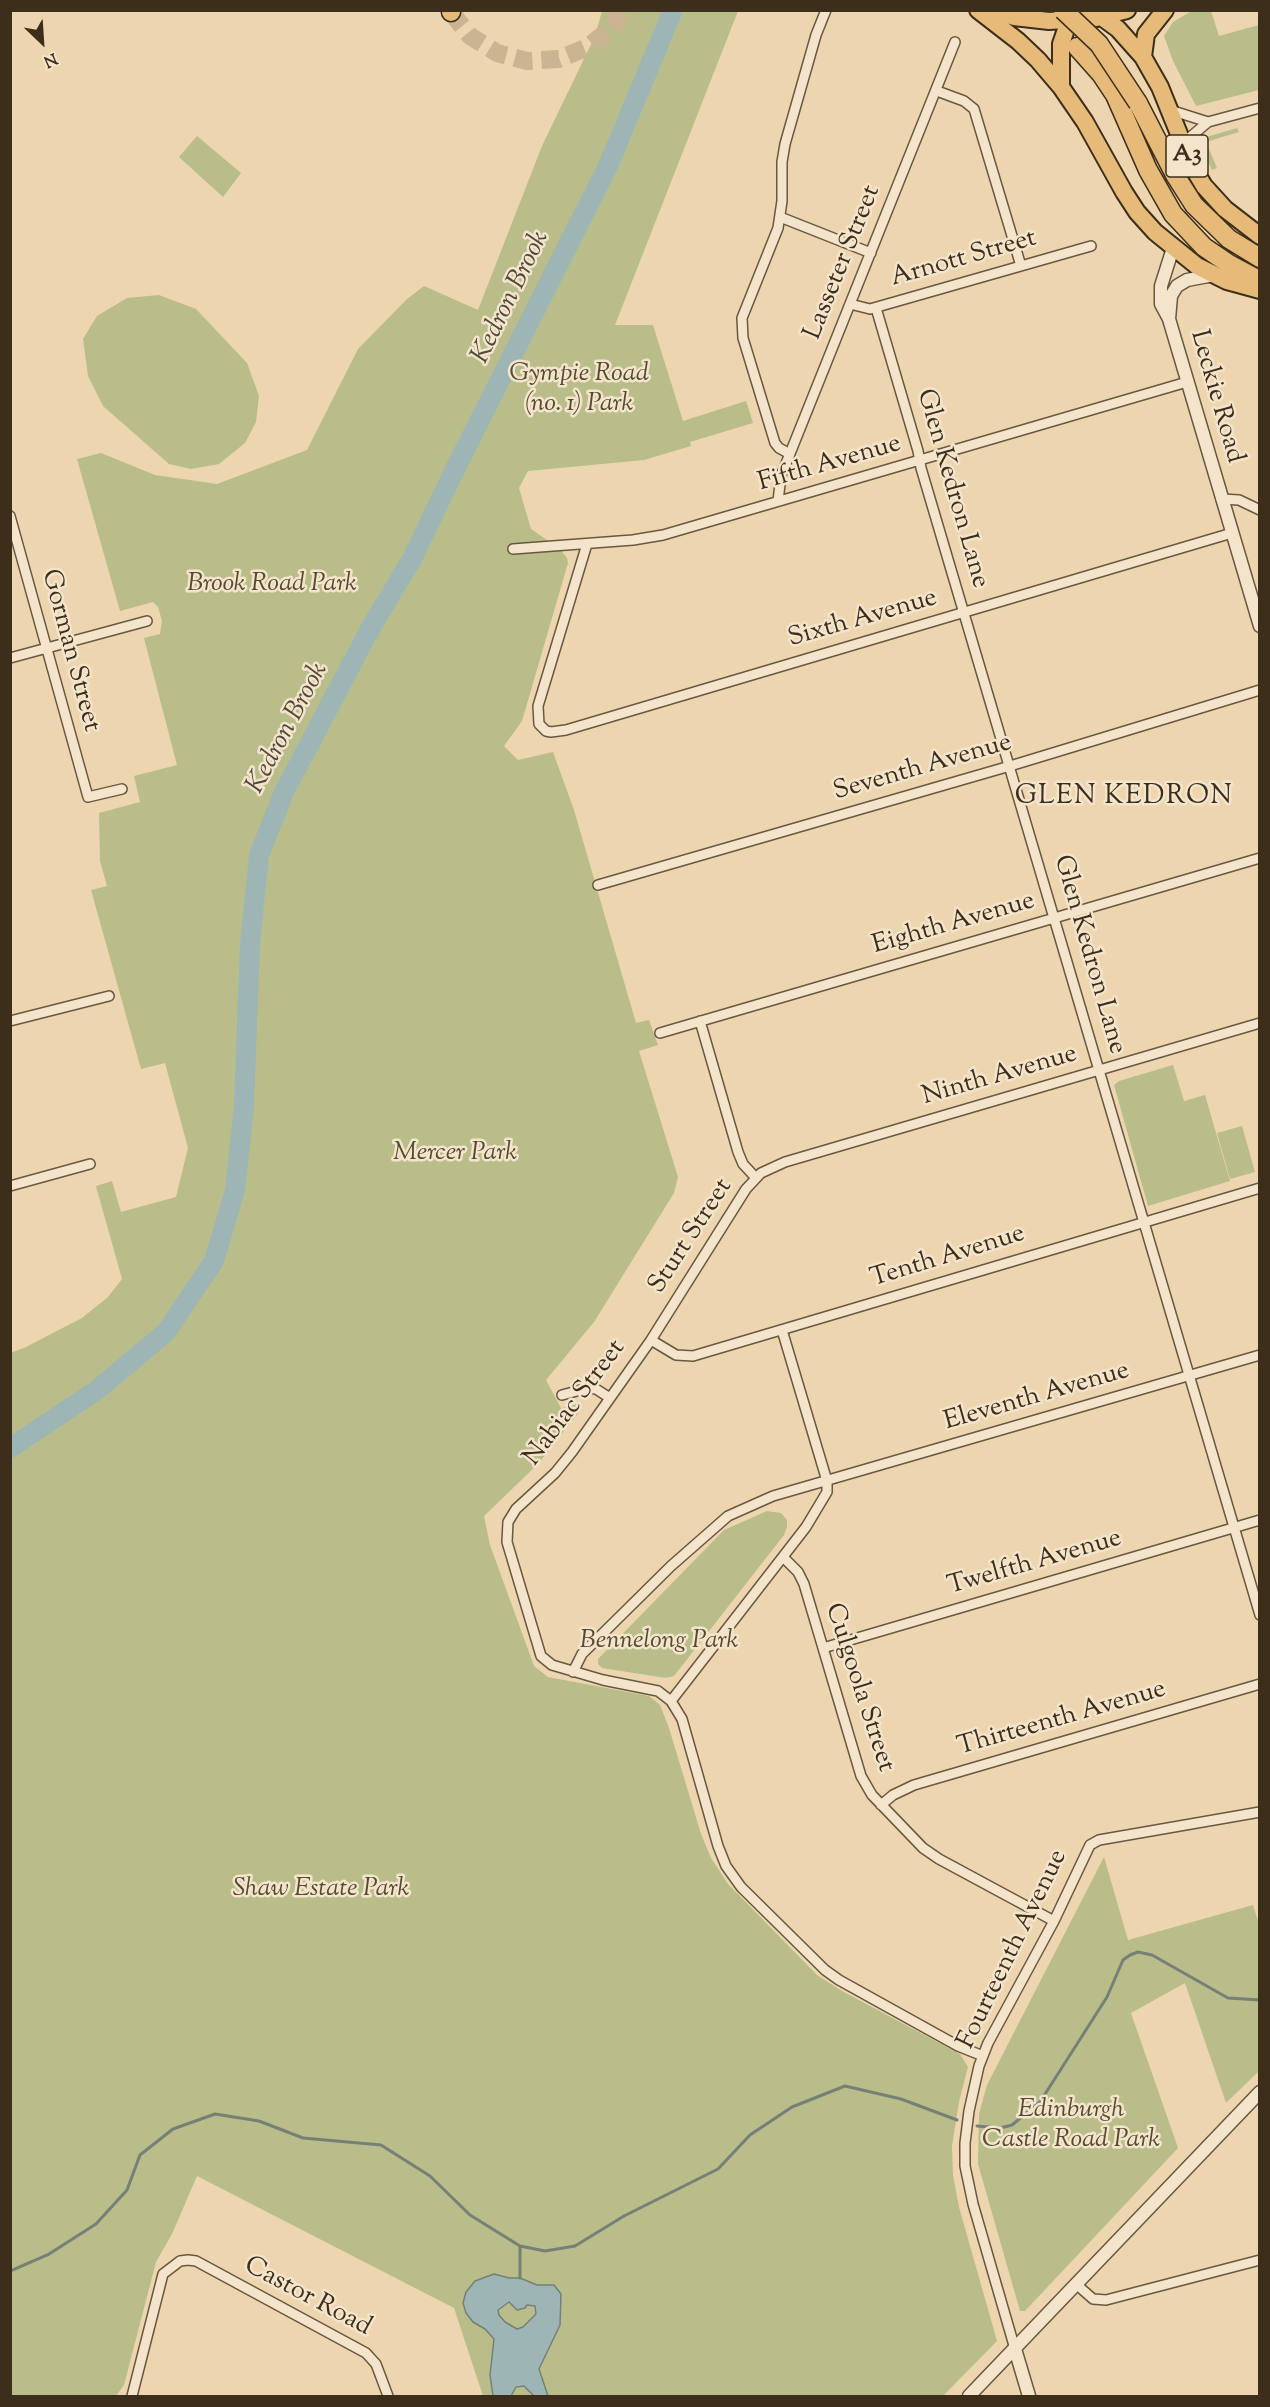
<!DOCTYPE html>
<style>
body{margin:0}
#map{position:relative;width:1270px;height:2407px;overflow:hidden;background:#edd5af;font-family:"Sorts Mill Goudy",serif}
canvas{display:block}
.frame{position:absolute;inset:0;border:12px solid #3c2e1b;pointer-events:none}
.north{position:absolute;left:12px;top:12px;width:60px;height:60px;-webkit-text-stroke:4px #f3e4cb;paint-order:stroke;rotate:155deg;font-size:16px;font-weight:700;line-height:24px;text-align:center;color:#3c2e1b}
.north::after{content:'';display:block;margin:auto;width:21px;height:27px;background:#3c2e1b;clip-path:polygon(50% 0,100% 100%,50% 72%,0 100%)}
</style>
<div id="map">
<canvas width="1270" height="2407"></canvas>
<div class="frame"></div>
<div class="north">N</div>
</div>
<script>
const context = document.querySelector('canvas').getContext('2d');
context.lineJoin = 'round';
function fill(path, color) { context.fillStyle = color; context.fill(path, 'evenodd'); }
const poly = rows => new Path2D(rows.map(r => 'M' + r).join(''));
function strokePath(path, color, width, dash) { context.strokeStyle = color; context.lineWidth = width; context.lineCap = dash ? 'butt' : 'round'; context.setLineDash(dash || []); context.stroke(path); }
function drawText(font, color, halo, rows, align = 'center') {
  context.font = font + ' "Sorts Mill Goudy",serif'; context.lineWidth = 5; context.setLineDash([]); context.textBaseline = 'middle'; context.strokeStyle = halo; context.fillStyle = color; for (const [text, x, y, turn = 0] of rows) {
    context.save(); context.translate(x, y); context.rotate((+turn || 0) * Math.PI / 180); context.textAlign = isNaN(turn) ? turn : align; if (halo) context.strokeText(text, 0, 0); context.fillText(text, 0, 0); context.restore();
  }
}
const green = poly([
 [1193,10,1211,11,1219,36,1259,25,1259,90,1196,106,1173,61,1164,36,1173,22],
 [602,11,738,11,615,325,653,325,683,421,746,401,753,423,690,442,691,446,644,460,528,471,519,488,531,529,560,549,567,558,568,563,522,721,504,746,518,760,553,752,574,810,636,1023,649,1020,658,1045,639,1051,678,1177,674,1193,594,1322,546,1380,561,1408,578,1404,580,1411,538,1464,484,1516,490,1545,534,1666,548,1677,649,1696,660,1705,669,1728,701,1834,711,1858,728,1884,817,1975,842,1991,960,2054,968,2067,959,2102,952,2146,953,2175,959,2207,997,2341,943,2396,483,2396,454,2308,197,2176,172,2234,156,2262,124,2385,116,2396,11,2396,10,1353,24,1348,82,1318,108,1297,122,1279,96,1186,112,1181,121,1212,176,1197,188,1148,165,1063,141,1069,91,890,107,886,100,861,99,813,140,802,134,776,177,765,144,638,160,634,162,621,158,607,153,602,120,611,77,459,101,453,155,475,217,484,307,450,358,349,407,299,424,286,478,310,542,146,595,36],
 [1237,128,1239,132,1206,142,1217,168,1212,170,1201,147,1203,138],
 [197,136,241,173,223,197,179,157],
 [159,295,196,309,247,363,259,396,256,422,245,443,219,464,191,469,169,464,103,406,88,376,83,339,97,316,127,298],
 [1173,1065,1184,1101,1205,1095,1230,1181,1148,1206,1114,1085,1119,1081],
 [1242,1126,1255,1172,1230,1179,1217,1133],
 [767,1511,781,1513,787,1520,787,1527,784,1535,674,1676,666,1678,602,1668,598,1664,598,1659,724,1530],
 [1104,1857,1128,1940,1253,1905,1260,1927,1259,2071,1226,2103,1185,1983,1131,2013,1178,2148,1025,2311,1020,2311,978,2164,979,2114,987,2085]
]);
const water = poly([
 [494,2274,509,2278,520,2278,537,2285,554,2285,561,2294,560,2325,539,2369,548,2396,534,2396,524,2386,516,2387,511,2396,493,2396,490,2375,494,2339,485,2329,473,2322,466,2313,463,2303,466,2292,475,2281,494,2274],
 [509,2302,517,2310,525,2308,527,2305,535,2306,536,2314,523,2327,517,2329,505,2322,499,2315,498,2310,509,2302]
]);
const stream = poly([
 [977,2126,1000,2128,1012,2125,1040,2102,1107,1997,1123,1960,1130,1955,1138,1952,1152,1955,1228,1998,1260,2000],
 [520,2246,520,2278],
 [10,2271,49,2254,96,2224,127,2190,140,2155,173,2129,215,2114,259,2121,303,2138,381,2145,430,2176,470,2215,520,2246,545,2251,575,2246,624,2216,718,2169,750,2135,792,2107,845,2086,901,2099,957,2120]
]);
const river = poly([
 [10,1448,97,1390,166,1332,214,1261,235,1190,244,1106,250,943,259,855,284,792,370,629,413,557,455,469,608,166,673,10]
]);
const motorwayTunnel = poly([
 [451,12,470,36,497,53,527,61,559,59,588,47,613,27,623,10]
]);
const minor = poly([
 [937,91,964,101,974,109,1021,266],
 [1170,110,1208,122],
 [1182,144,1208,122,1260,108],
 [780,217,871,253],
 [850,304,870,309,1091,246],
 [876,308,918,451,921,468,1260,1615],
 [790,454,779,448,775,443,743,338,742,318,778,228,782,201,782,162,785,144,816,35,826,10],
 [1221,499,1239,500,1260,510],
 [778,501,781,476,955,42],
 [10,516,88,797,122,789],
 [587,544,538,706,539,724,546,731,551,732,566,730,1232,533],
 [513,549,633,540,663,535,1187,382],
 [10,658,147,621],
 [598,885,1010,766,1260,690],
 [10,1021,109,996],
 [700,1021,738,1152,743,1164,756,1178],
 [660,1033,1260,858],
 [10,1186,90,1164],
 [651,1340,676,1355,693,1356,1260,1188],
 [562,1395,588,1388,596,1389,610,1398],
 [783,1557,798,1572,804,1584,861,1776,872,1795,923,1848,939,1859,1054,1921],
 [823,1648,1260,1520],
 [573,1672,582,1654,671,1566,728,1516,773,1496,1260,1355],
 [671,1701,806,1527,827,1492,827,1481,782,1330],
 [881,1805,893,1795,914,1785,1260,1684],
 [983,2056,958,2046,839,1980,825,1970,741,1887,726,1866,718,1846,682,1719,671,1701,658,1691,603,1680,552,1665,541,1656,507,1542,508,1522,516,1509,555,1473,572,1452,651,1340,746,1189,761,1173,785,1162,1260,1023],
 [1076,2284,1093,2299,1106,2300,1260,2260],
 [1015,2349,973,2204,965,2166,965,2143,969,2111,979,2066,988,2043,1054,1921,1090,1845,1099,1840,1260,1812],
 [132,2396,163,2274,180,2261,188,2260,196,2261,366,2353,376,2364,388,2396]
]);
const tertiary = poly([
 [1173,248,1161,286,1161,304,1169,319,1260,626],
 [1169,319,1171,296,1177,286,1187,280,1214,275],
 [1015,2349,1029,2396],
 [969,2396,1260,2092]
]);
const trunk = poly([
 [978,10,1018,41,1038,60,1061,87,1085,122,1124,192,1137,212,1155,232,1197,266,1227,281,1260,290],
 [994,10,1014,17,1049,21,1096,18,1127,10],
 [1092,10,1118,29,1143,57,1160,87,1192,166,1204,186,1225,209,1260,236],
 [1143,57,1146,34,1165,10],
 [1061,87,1061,44,1072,12]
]);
const motorway = poly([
 [451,10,451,12],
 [1077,47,1101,74,1115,95,1148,170,1173,214,1204,247,1229,264,1255,278,1260,285],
 [1138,103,1175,175,1194,205,1229,239,1260,258]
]);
const motorwayBridge = poly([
 [1063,10,1099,44,1138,103]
]);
const shields = [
 [1187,156,42]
];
const shieldNames = [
 ["A3",1187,156]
];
const streetNames = [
 ["Arnott Street",964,260,-16],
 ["Lasseter Street",844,263,-68],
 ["Leckie Road",1215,397,74],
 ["Fifth Avenue",830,465,-16],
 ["Glen Kedron Lane",951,489,74],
 ["Sixth Avenue",863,620,-16],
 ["Gorman Street",69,651,75],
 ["Seventh Avenue",923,769,-16],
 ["Eighth Avenue",954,925,-16],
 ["Glen Kedron Lane",1088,955,74],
 ["Ninth Avenue",1000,1077,-16],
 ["Sturt Street",692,1237,-57],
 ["Tenth Avenue",948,1258,-17],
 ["Eleventh Avenue",1037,1398,-16],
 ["Nabiac Street",576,1404,-53],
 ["Twelfth Avenue",1035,1564,-16],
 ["Culgoola Street",858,1688,72],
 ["Thirteenth Avenue",1062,1720,-16],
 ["Fourteenth Avenue",1014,1950,-64],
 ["Castor Road",307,2298,28]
];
const parkNames = [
 ["Gympie Road",579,376],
 ["(no. 1) Park",579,406],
 ["Brook Road Park",272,586],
 ["Mercer Park",455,1155],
 ["Bennelong Park",659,1643],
 ["Shaw Estate Park",321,1891],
 ["Edinburgh",1071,2112],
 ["Castle Road Park",1071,2142]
];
const waterNames = [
 ["Kedron Brook",512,298,-64],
 ["Kedron Brook",289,729,-62]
];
const neighbourhoodNames = [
 ["GLEN KEDRON",1124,798]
];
fill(green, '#b9bd8a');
fill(water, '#9db6b5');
strokePath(water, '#768077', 1.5);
strokePath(stream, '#768077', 3);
strokePath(river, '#9db6b5', 20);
strokePath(motorwayTunnel, '#cab491', 18, [18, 9]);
strokePath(minor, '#685840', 12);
strokePath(tertiary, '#685840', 15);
strokePath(trunk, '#3c2e1b', 20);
strokePath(motorway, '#3c2e1b', 21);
strokePath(minor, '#f3e4cb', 9);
strokePath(tertiary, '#f3e4cb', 12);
strokePath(trunk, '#e6ba78', 16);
strokePath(motorway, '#e6ba78', 18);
strokePath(motorwayBridge, '#3c2e1b', 21, []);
strokePath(motorwayBridge, '#e6ba78', 18);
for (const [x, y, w] of shields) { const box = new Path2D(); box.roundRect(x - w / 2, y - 21, w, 42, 4.5); context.fillStyle = '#f3e4cb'; context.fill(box); strokePath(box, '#3c2e1b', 1.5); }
drawText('bold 24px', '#3c2e1b', null, shieldNames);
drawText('26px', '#3c2e1b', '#f3e4cb', streetNames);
drawText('italic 26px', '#554b31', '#f3e4cb', parkNames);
drawText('italic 27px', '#4f493a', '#f3e4cb', waterNames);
context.letterSpacing = '1.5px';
drawText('27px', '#3c2e1b', '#f3e4cb', neighbourhoodNames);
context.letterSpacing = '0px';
</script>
